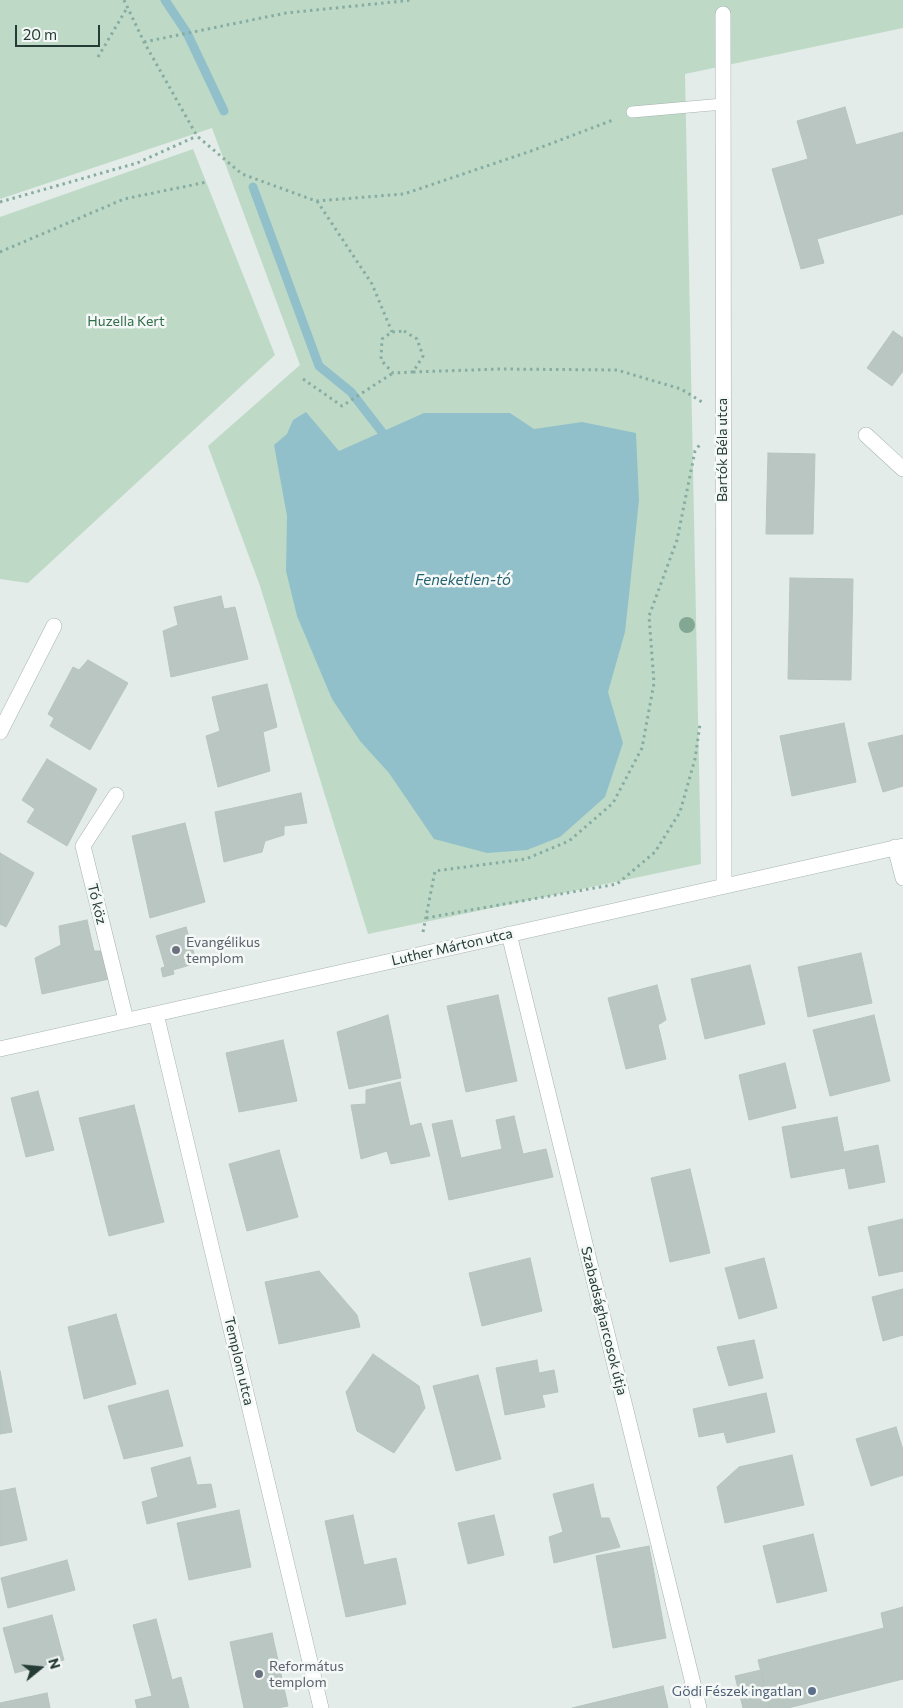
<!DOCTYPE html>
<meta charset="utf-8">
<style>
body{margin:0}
#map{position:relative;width:903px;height:1708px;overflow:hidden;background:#e3ece8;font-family:Commissioner,sans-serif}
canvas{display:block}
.north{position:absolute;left:15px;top:1643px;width:50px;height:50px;-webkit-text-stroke:4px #f4f8f6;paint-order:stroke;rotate:73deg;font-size:14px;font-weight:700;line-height:20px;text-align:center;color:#253b36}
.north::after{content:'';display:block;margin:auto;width:18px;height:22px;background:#253b36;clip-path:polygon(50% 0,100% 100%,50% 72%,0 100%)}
.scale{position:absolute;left:15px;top:25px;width:85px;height:22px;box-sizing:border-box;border:2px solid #253b36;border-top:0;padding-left:6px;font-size:15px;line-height:18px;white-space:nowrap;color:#253b36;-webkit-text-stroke:4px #f4f8f6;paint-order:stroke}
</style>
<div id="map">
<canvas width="903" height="1708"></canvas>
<div class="north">N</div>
<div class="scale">20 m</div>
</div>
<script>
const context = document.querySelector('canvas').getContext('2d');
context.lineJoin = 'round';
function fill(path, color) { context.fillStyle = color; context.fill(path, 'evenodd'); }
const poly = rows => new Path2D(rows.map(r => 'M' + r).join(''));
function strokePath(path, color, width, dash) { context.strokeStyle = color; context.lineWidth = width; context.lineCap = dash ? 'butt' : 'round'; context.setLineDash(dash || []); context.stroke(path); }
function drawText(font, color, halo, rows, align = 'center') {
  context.font = font + ' Commissioner,sans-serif'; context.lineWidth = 5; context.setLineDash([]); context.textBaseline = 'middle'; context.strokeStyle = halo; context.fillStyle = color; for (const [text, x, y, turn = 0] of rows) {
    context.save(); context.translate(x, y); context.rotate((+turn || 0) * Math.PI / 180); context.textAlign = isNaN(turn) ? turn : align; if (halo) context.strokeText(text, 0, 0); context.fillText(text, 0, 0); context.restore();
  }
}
const green = poly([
 [0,0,903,0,903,28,685,74,701,864,368,934,260,586,208,446,300,365,212,128,0,199],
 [193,149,275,355,28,583,0,579,0,217]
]);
const water = poly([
 [306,412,339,451,424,413,510,413,534,429,582,422,636,433,639,500,630,586,625,632,608,692,623,743,605,797,560,837,527,850,487,853,434,839,389,773,360,741,332,699,297,616,286,571,287,516,274,445,287,434,293,420]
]);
const stream = poly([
 [165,0,187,33,224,111],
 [253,187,319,366,351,392,382,432]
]);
const building = poly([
 [845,107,856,145,903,132,903,214,817,239,824,263,801,269,772,169,808,159,797,121,845,107],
 [893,331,903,338,903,371,892,386,867,368,893,331],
 [768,453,815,454,813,534,766,534,768,453],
 [790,578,853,579,851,680,788,679,790,578],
 [221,596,224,609,235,607,248,659,171,677,163,631,178,625,174,607,221,596],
 [88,660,128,683,90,750,50,726,54,718,48,714,73,667,79,670,88,660],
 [267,684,277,727,263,732,270,771,218,787,206,736,220,731,212,697,267,684],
 [844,723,856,782,792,796,780,736,844,723],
 [903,735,903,786,883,792,868,743,903,735],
 [47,759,97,789,67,846,27,822,35,809,22,800,47,759],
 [301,793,307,823,284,826,284,835,265,841,262,852,224,862,215,812,301,793],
 [185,823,205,902,150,918,132,836,185,823],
 [0,853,34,873,6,927,0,924,0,853],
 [87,920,94,951,104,951,109,979,42,994,35,958,61,945,59,926,87,920],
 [186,927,197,963,173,970,174,974,163,977,161,968,165,967,156,936,186,927],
 [861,953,872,1003,808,1017,798,967,861,953],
 [750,965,765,1024,705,1039,691,979,750,965],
 [657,985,666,1020,658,1025,666,1059,626,1069,608,998,657,985],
 [498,995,517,1081,466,1092,447,1006,498,995],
 [388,1015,401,1078,349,1089,337,1032,388,1015],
 [874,1015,890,1081,830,1096,813,1030,874,1015],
 [283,1040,297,1101,239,1112,226,1053,283,1040],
 [785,1063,796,1108,749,1120,739,1075,785,1063],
 [400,1082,410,1126,421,1123,430,1156,391,1164,387,1151,361,1159,351,1105,366,1104,366,1090,400,1082],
 [38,1091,54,1150,26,1157,11,1098,38,1091],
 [134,1105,164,1222,109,1236,79,1118,134,1105],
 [514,1116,523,1154,546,1149,553,1177,449,1200,432,1124,452,1120,461,1158,502,1149,496,1120,514,1116],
 [837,1117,844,1152,878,1145,885,1182,849,1189,845,1168,791,1178,782,1127,837,1117],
 [279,1150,298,1217,247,1231,229,1164,279,1150],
 [690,1169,710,1253,670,1262,651,1178,690,1169],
 [903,1219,903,1271,879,1276,868,1227,903,1219],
 [530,1258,542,1311,482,1326,469,1273,530,1258],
 [764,1258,777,1308,739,1319,725,1268,764,1258],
 [319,1271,357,1315,360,1327,279,1344,265,1282,319,1271],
 [903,1289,903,1335,883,1341,872,1297,903,1289],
 [116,1314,136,1384,84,1399,68,1327,116,1314],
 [754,1340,763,1378,729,1386,717,1347,754,1340],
 [373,1354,419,1386,425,1408,394,1453,357,1431,346,1392,373,1354],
 [537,1360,539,1373,554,1370,558,1392,542,1395,545,1407,505,1415,496,1368,537,1360],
 [0,1371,12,1432,0,1434,0,1371],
 [478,1375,501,1459,456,1471,433,1386,478,1375],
 [168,1390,183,1446,124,1459,108,1406,168,1390],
 [766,1393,775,1432,727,1443,724,1432,699,1437,693,1409,766,1393],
 [896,1427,903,1450,903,1475,871,1486,856,1439,896,1427],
 [792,1455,804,1505,725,1523,717,1487,739,1467,792,1455],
 [190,1457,197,1485,211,1484,216,1507,147,1524,142,1502,158,1497,151,1468,190,1457],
 [593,1484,601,1518,609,1518,620,1547,554,1563,549,1537,563,1532,553,1494,593,1484],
 [15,1488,27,1540,0,1546,0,1491,15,1488],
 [239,1510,251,1567,189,1580,177,1523,239,1510],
 [353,1515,364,1565,396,1558,406,1604,346,1617,325,1521,353,1515],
 [494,1515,504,1555,468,1564,458,1523,494,1515],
 [813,1534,827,1591,777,1603,763,1546,813,1534],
 [649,1546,666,1638,613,1648,596,1556,649,1546],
 [67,1560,75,1590,8,1608,1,1578,67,1560],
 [903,1607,903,1679,788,1708,770,1708,758,1660,884,1628,881,1613,903,1607],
 [52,1615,64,1660,15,1673,3,1628,52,1615],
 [156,1619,172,1680,181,1677,189,1708,137,1708,135,1700,152,1696,133,1625,156,1619],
 [272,1633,288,1706,277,1708,244,1708,230,1642,272,1633],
 [761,1670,770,1708,743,1708,735,1676,761,1670],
 [663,1686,668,1708,572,1708,663,1686],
 [47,1693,50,1708,0,1708,0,1703,47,1693]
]);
const path = poly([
 [124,0,144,42,197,136,242,174,316,201,404,194,534,150,613,120],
 [144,42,286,13,413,0],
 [98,57,127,8],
 [317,201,372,284,392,332],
 [0,202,137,163,197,136],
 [0,252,124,199,207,182],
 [404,331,417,339,423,356,413,372,393,373,381,360,382,339,392,332,404,331],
 [413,372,501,369,617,370,681,389,702,402],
 [303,379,342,406,393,373],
 [426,918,617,884,655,852,680,812,695,759,700,724],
 [423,932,435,871,526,859,569,841,613,803,642,748,654,683,649,616,677,540,695,451,701,443]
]);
const service = poly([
 [632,112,723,104]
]);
const minor = poly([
 [723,14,724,886],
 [866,435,903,469],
 [0,732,54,626],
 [116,795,83,846,126,1020],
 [895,847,903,878],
 [509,934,699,1708],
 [156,1014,321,1708],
 [0,1049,903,846]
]);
const trees = [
 [687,625]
];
const markers = [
 [176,950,5,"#6b7280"],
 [259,1674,5,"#6b7280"],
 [812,1691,5,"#5c6f8a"]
];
const parkNames = [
 ["Huzella Kert",126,321]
];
const streetNames = [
 ["Bartók Béla utca",722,450,-90],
 ["Tó köz",97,904,76],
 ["Luther Márton utca",452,947,-13],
 ["Szabadságharcosok útja",604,1321,76],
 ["Templom utca",239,1361,77]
];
const worshipNames = [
 ["Evangélikus",186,942],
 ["templom",186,958],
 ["Református",269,1666],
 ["templom",269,1682]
];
const serviceNames = [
 ["Gödi Fészek ingatlan",802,1691]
];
const waterNames = [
 ["Feneketlen-tó",463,580]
];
fill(green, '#bedac7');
fill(water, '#91c0cb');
strokePath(stream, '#91c0cb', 9);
fill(building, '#b9c6c1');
strokePath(building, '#b6c4bf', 1);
strokePath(service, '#a6b3af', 12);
strokePath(minor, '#a6b3af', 16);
strokePath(path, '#87aca1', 3, [2.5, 4]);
strokePath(service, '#fff', 11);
strokePath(minor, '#fff', 15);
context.fillStyle = '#82a792';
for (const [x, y] of trees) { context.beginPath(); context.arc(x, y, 8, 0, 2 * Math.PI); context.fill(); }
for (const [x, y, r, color] of markers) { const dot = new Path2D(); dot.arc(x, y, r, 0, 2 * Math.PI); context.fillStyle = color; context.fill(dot); strokePath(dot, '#f4f8f6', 2); }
drawText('14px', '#336e4b', '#f4f8f6', parkNames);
drawText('14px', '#253b36', '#f4f8f6', streetNames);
drawText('14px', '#5b616d', '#f4f8f6', worshipNames, 'left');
drawText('14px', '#4e5e75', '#f4f8f6', serviceNames, 'right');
drawText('italic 15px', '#256271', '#f4f8f6', waterNames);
</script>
